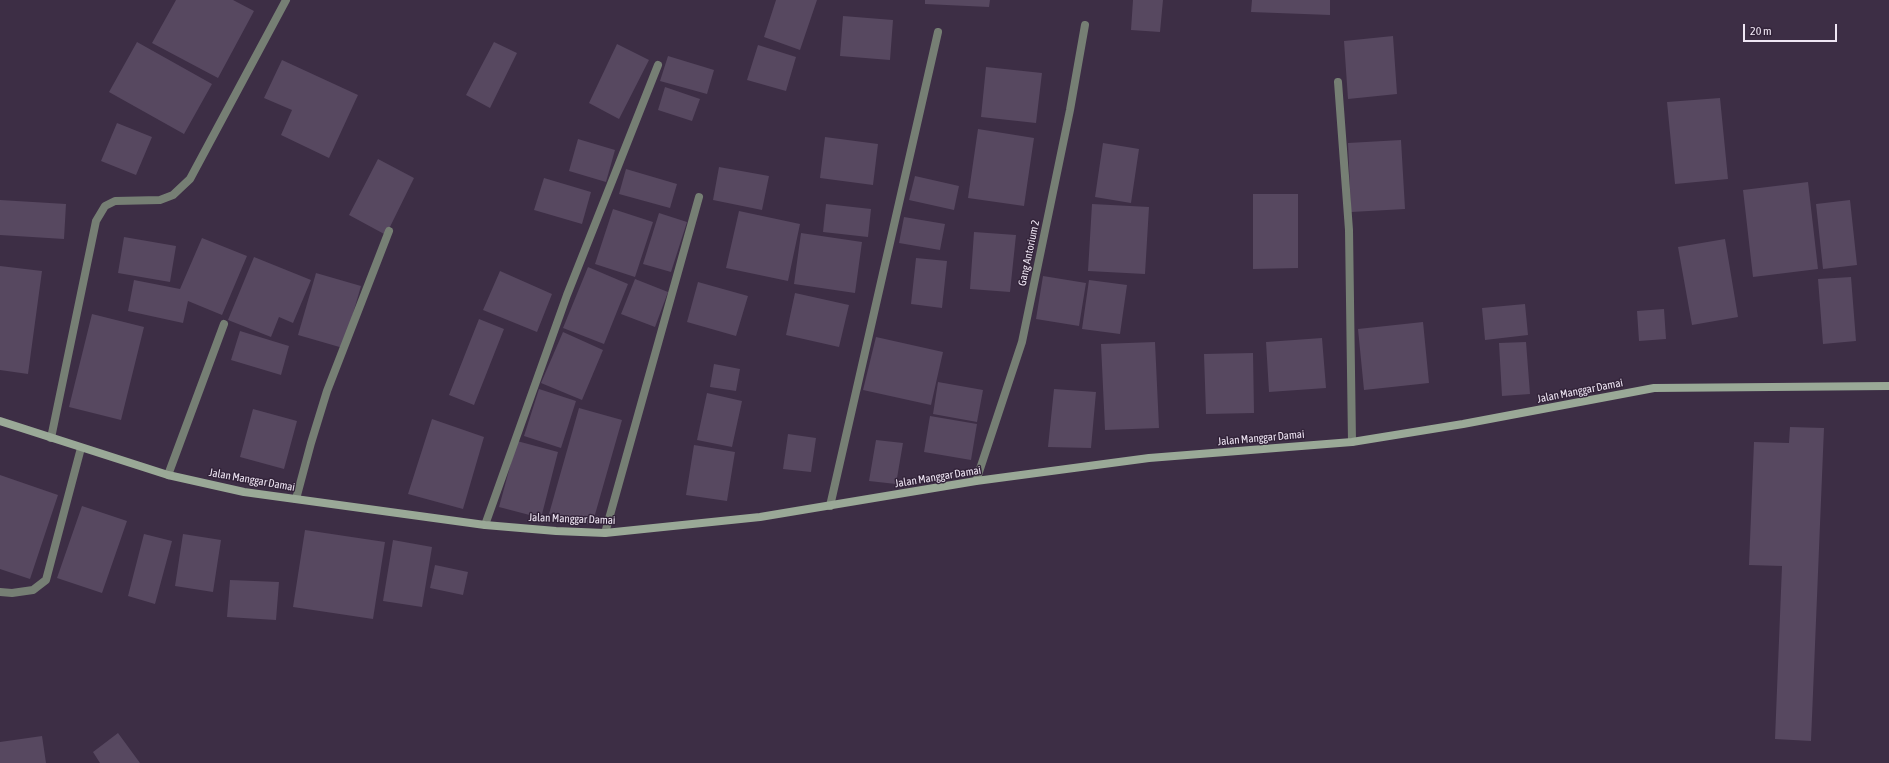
<!DOCTYPE html>
<style>
body{margin:0}
#map{position:relative;width:1889px;height:763px;overflow:hidden;background:#3d2e45;font-family:"Asap Condensed",sans-serif}
canvas{display:block}
.scale{position:absolute;left:1743px;top:24px;width:94px;height:18px;box-sizing:border-box;border:2px solid #efe6f4;border-top:0;padding-left:5px;font-size:12px;line-height:14px;white-space:nowrap;color:#efe6f4;-webkit-text-stroke:3px #33243a;paint-order:stroke}
</style>
<div id="map">
<canvas width="1889" height="763"></canvas>
<div class="scale">20 m</div>
</div>
<script>
const context = document.querySelector('canvas').getContext('2d');
context.lineJoin = 'round';
function fill(path, color) { context.fillStyle = color; context.fill(path, 'evenodd'); }
const poly = rows => new Path2D(rows.map(r => 'M' + r).join(''));
function strokePath(path, color, width, dash) { context.strokeStyle = color; context.lineWidth = width; context.lineCap = dash ? 'butt' : 'round'; context.setLineDash(dash || []); context.stroke(path); }
function drawText(font, color, halo, rows, align = 'center') {
  context.font = font + ' "Asap Condensed",sans-serif'; context.lineWidth = 3; context.setLineDash([]); context.textBaseline = 'middle'; context.strokeStyle = halo; context.fillStyle = color; for (const [text, x, y, turn = 0] of rows) {
    context.save(); context.translate(x, y); context.rotate((+turn || 0) * Math.PI / 180); context.textAlign = isNaN(turn) ? turn : align; if (halo) context.strokeText(text, 0, 0); context.fillText(text, 0, 0); context.restore();
  }
}
const building = poly([
 [176,0,233,0,254,11,218,78,152,43],
 [776,0,817,0,800,50,764,37],
 [925,0,990,0,989,7,925,4],
 [1133,0,1163,0,1160,32,1131,30],
 [1252,0,1330,0,1330,15,1251,12],
 [843,16,893,20,890,60,840,56],
 [1393,36,1397,94,1348,99,1344,41],
 [137,42,212,84,184,134,109,92],
 [494,42,517,53,490,108,466,95],
 [617,44,649,60,619,119,589,103],
 [758,45,796,57,786,91,747,80],
 [668,56,714,70,707,94,660,81],
 [282,60,358,95,329,158,281,135,292,110,264,98],
 [986,67,1042,73,1036,123,981,117],
 [665,87,700,99,692,121,658,110],
 [1720,98,1728,179,1675,184,1667,102],
 [117,123,152,137,136,175,101,161],
 [978,129,1034,138,1024,206,968,198],
 [825,137,878,144,873,185,820,178],
 [578,139,615,150,606,182,569,171],
 [1401,140,1405,209,1351,212,1348,143],
 [1103,143,1139,149,1131,203,1095,197],
 [378,159,414,178,386,235,349,215],
 [719,167,769,176,762,210,713,200],
 [626,169,677,184,670,208,619,194],
 [915,176,959,186,954,210,909,200],
 [544,178,591,192,582,224,534,210],
 [1808,182,1818,269,1753,277,1743,190],
 [1253,194,1298,194,1298,268,1253,269],
 [0,200,66,204,64,239,0,235],
 [1850,200,1857,265,1823,269,1816,204],
 [826,204,871,209,868,237,823,232],
 [1092,204,1149,207,1145,274,1088,271],
 [613,209,653,222,635,277,595,264],
 [739,211,800,224,788,281,726,268],
 [659,213,687,222,671,272,643,264],
 [904,217,945,224,940,250,899,243],
 [974,232,1016,235,1010,292,970,289],
 [801,233,862,242,855,293,794,284],
 [124,237,176,246,170,282,118,273],
 [202,238,247,256,222,315,188,301,183,323,128,311,134,280,180,289],
 [1725,239,1738,317,1692,325,1678,247],
 [254,257,311,280,293,323,279,317,271,337,228,320],
 [916,258,947,261,942,308,911,304],
 [0,266,42,271,28,374,0,370],
 [588,267,628,284,604,344,563,328],
 [500,271,552,294,537,332,483,310],
 [316,273,361,286,343,348,298,335],
 [1043,276,1086,283,1079,326,1036,319],
 [1851,277,1856,341,1823,344,1818,279],
 [635,279,668,292,655,327,621,314],
 [1089,280,1127,285,1120,334,1082,329],
 [698,282,748,296,736,336,687,322],
 [795,293,849,305,839,347,786,335],
 [1525,304,1528,335,1485,340,1482,308],
 [1664,309,1666,339,1639,341,1637,311],
 [92,314,144,327,121,420,69,407],
 [479,319,504,329,474,405,449,395],
 [1423,322,1429,383,1364,390,1358,329],
 [240,331,289,346,281,375,231,360],
 [563,332,603,350,582,400,541,383],
 [876,337,943,352,931,405,863,390],
 [1322,338,1326,388,1269,392,1266,342],
 [1155,342,1159,428,1105,430,1101,344],
 [1526,342,1530,394,1502,396,1499,343],
 [1253,353,1254,413,1206,414,1204,354],
 [714,364,740,369,736,391,710,387],
 [938,382,983,390,977,422,933,414],
 [539,389,576,401,561,448,524,436],
 [1054,389,1096,392,1091,448,1048,447],
 [707,393,742,401,732,447,697,440],
 [579,408,622,420,592,525,549,514],
 [253,409,297,421,284,469,240,457],
 [930,416,977,424,971,460,924,452],
 [432,419,484,437,463,509,408,494],
 [1790,427,1824,428,1811,741,1775,739,1782,566,1749,565,1754,442,1789,443],
 [788,434,816,438,811,472,783,469],
 [876,440,903,443,896,484,869,481],
 [517,441,558,452,541,518,499,507],
 [694,445,735,452,727,501,686,495],
 [0,475,58,495,30,579,0,569],
 [82,506,127,521,102,593,57,578],
 [305,530,385,542,373,619,293,607],
 [144,534,172,541,155,604,128,596],
 [183,534,221,540,213,592,175,586],
 [393,540,432,547,422,607,383,601],
 [435,565,468,572,463,595,430,588],
 [230,580,279,582,276,620,227,617],
 [118,733,140,763,100,763,93,752],
 [42,736,46,763,0,763,0,742]
]);
const street = poly([
 [1338,82,1349,230,1352,442],
 [51,438,96,221,105,206,115,201,160,200,173,195,190,179,286,0],
 [168,475,224,324],
 [976,481,1022,342,1070,110,1085,25],
 [296,499,311,443,327,391,389,231],
 [830,506,938,32],
 [485,525,567,295,658,65],
 [605,533,699,197],
 [0,592,12,593,33,590,46,580,81,448]
]);
const secondary = poly([
 [0,421,168,475,244,492,485,525,556,531,605,533,760,517,976,481,1149,458,1352,442,1463,424,1654,388,1889,386]
]);
const streetNames = [
 ["Gang Antorium 2",1029,253,-78],
 ["Jalan Manggar Damai",1580,391,-11],
 ["Jalan Manggar Damai",1261,438,-5],
 ["Jalan Manggar Damai",938,477,-9],
 ["Jalan Manggar Damai",252,480,10],
 ["Jalan Manggar Damai",572,519,2]
];
fill(building, '#574860');
strokePath(street, '#767f74', 8);
strokePath(secondary, '#9aa997', 8);
drawText('11px', '#efe6f4', '#33243a', streetNames);
</script>
